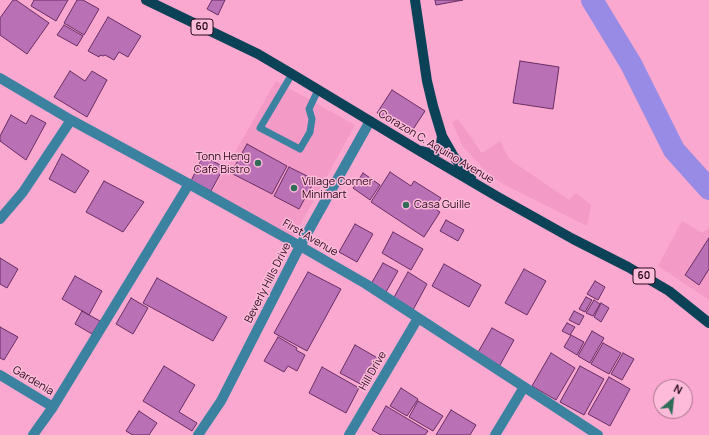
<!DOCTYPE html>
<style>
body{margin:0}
#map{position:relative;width:709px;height:435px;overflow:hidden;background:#faa8cf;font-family:Manrope,sans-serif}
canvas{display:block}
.north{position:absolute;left:653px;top:379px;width:40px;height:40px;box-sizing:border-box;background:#febbda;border:1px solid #a8748d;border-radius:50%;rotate:28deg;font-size:11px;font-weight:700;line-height:16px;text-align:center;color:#280a1a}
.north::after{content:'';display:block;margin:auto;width:14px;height:18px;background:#2f6d59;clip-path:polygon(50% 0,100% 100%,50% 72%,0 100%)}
</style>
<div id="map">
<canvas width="709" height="435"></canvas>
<div class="north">N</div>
</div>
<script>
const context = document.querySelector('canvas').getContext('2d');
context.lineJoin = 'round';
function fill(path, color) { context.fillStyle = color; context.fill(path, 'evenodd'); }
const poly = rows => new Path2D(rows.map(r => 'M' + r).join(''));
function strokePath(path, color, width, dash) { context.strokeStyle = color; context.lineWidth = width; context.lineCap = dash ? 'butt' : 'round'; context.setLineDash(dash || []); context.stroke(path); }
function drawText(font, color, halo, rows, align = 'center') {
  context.font = font + ' Manrope,sans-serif'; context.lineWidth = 3; context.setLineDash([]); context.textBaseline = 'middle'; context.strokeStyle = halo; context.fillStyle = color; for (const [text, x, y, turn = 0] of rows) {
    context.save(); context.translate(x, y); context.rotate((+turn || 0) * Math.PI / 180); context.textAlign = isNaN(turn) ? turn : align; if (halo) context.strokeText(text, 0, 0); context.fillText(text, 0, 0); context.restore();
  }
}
const built = poly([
 [276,81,355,125,293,238,211,194],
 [458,119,482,153,500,141,509,159,569,200,576,193,591,205,587,226,503,184,490,176,462,145,452,122],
 [682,221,703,233,709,227,709,300,658,266]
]);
const river = poly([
 [592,0,631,64,674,150,709,189]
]);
const building = poly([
 [13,0,16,0,49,23,27,54,0,35,0,18,13,0],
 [34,0,68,0,56,21,31,6,34,0],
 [77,0,83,0,99,9,84,35,64,23,77,0],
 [212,0,225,0,218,15,207,9,212,0],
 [435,0,463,0,436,5,435,0],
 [108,17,141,36,128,57,119,52,114,60,105,55,103,56,100,55,99,57,88,51,108,17],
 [64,25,83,36,77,46,57,35,64,25],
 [520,61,559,67,553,109,513,103,520,61],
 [70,71,85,81,92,71,107,80,87,117,54,97,70,71],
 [392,90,425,111,410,134,377,113,392,90],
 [11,115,26,124,31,115,46,123,26,160,0,141,0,136,11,115],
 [247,144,287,166,272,194,231,173,247,144],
 [62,154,89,171,75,193,49,179,62,154],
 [203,156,224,167,211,191,191,181,203,156],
 [289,167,315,180,299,209,274,196,289,167],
 [390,172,411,186,414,181,441,198,434,208,440,212,424,237,371,202,390,172],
 [363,173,380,185,370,200,353,188,363,173],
 [104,181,144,202,123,232,86,212,104,181],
 [446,220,464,230,458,241,440,231,446,220],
 [355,224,373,234,357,262,339,252,355,224],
 [393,232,423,249,411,270,382,253,393,232],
 [709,238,709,269,699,285,685,275,709,238],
 [0,258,18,269,7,288,0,284,0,258],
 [383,263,398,271,386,292,371,284,383,263],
 [444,264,481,285,469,307,432,286,444,264],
 [524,269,546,281,527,315,505,303,524,269],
 [308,272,341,289,307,351,274,333,308,272],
 [408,272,427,284,413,310,393,299,408,272],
 [75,276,102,291,89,315,62,299,75,276],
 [157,278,227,317,213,341,143,303,157,278],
 [595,281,605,287,598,300,587,294,595,281],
 [586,297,592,300,585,312,579,309,586,297],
 [131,298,148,308,133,334,116,324,131,298],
 [594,300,600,304,593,316,586,313,594,300],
 [601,303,609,308,601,322,594,317,601,303],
 [82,311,100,321,92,334,75,324,82,311],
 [574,311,584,316,579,325,569,320,574,311],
 [567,323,575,327,570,335,562,331,567,323],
 [0,327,18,337,4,360,0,358,0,327],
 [492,328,514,340,499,367,477,354,492,328],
 [592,331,604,338,590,363,578,356,592,331],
 [571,335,584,342,577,355,564,347,571,335],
 [278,337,297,348,296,350,305,355,297,371,288,366,284,372,264,361,278,337],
 [603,343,621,353,609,374,591,364,603,343],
 [355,345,381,360,366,387,340,373,355,345],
 [551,353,575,368,556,400,532,386,551,353],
 [623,353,634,359,622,380,611,374,623,353],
 [164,366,195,385,179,412,197,423,192,431,143,401,164,366],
 [580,366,604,379,584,415,560,402,580,366],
 [322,367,359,388,346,413,309,393,322,367],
 [609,377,630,389,610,426,588,414,609,377],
 [401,388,418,399,407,416,390,406,401,388],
 [418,401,443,416,433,431,409,417,418,401],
 [386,406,428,431,425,435,381,435,372,430,386,406],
 [451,410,476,425,470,435,436,435,451,410],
 [139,411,157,423,149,435,133,435,126,431,139,411]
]);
const service = poly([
 [292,74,260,128,300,149,310,132,312,119,309,109,318,90]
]);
const minor = poly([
 [0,78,71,120,189,184,300,246,366,284,598,435],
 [0,219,23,192,71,120],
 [0,375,53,407],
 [33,435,53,407,189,184],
 [198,435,221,401,300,246,370,121],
 [349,435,418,318],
 [495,435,524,387]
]);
const primary = poly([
 [146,0,258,54,292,74,418,150,498,197,573,239,628,267,669,291,709,323],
 [415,0,427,81,433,106,442,136,454,157,471,178],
 [422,151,429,153,435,152,437,151,441,144,442,136]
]);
const markers = [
 [258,163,4,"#2f6d59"],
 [294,188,4,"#2f6d59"],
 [406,205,4,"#2f6d59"]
];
const shields = [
 [202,27,22],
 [644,276,22]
];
const shieldNames = [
 ["60",202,27],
 ["60",644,276]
];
const streetNames = [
 ["Corazon C. Aquino Avenue",436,147,31],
 ["First Avenue",310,238,30],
 ["Beverly Hills Drive",268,283,-63],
 ["Hill Drive",373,371,-60],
 ["Gardenia",33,381,31]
];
const poiNames = [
 ["Tonn Heng",250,157,"right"],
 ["Cafe Bistro",250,170,"right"],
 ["Village Corner",302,182],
 ["Minimart",302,195],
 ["Casa Guille",414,205]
];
fill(built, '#f39ac6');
strokePath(river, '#988be5', 22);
fill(building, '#ba70b5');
strokePath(building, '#672f64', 1);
strokePath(service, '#3b82a1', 7);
strokePath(minor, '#3b82a1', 10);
strokePath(primary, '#0b4257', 10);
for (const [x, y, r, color] of markers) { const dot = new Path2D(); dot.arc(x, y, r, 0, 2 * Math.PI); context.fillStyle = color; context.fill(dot); strokePath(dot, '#febbda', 1.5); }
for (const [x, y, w] of shields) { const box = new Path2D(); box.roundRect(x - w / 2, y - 8, w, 16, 3); context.fillStyle = '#febbda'; context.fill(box); strokePath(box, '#280a1a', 1); }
drawText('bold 10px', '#280a1a', null, shieldNames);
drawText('11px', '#280a1a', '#febbda', streetNames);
drawText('11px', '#280a1a', '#febbda', poiNames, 'left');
</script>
